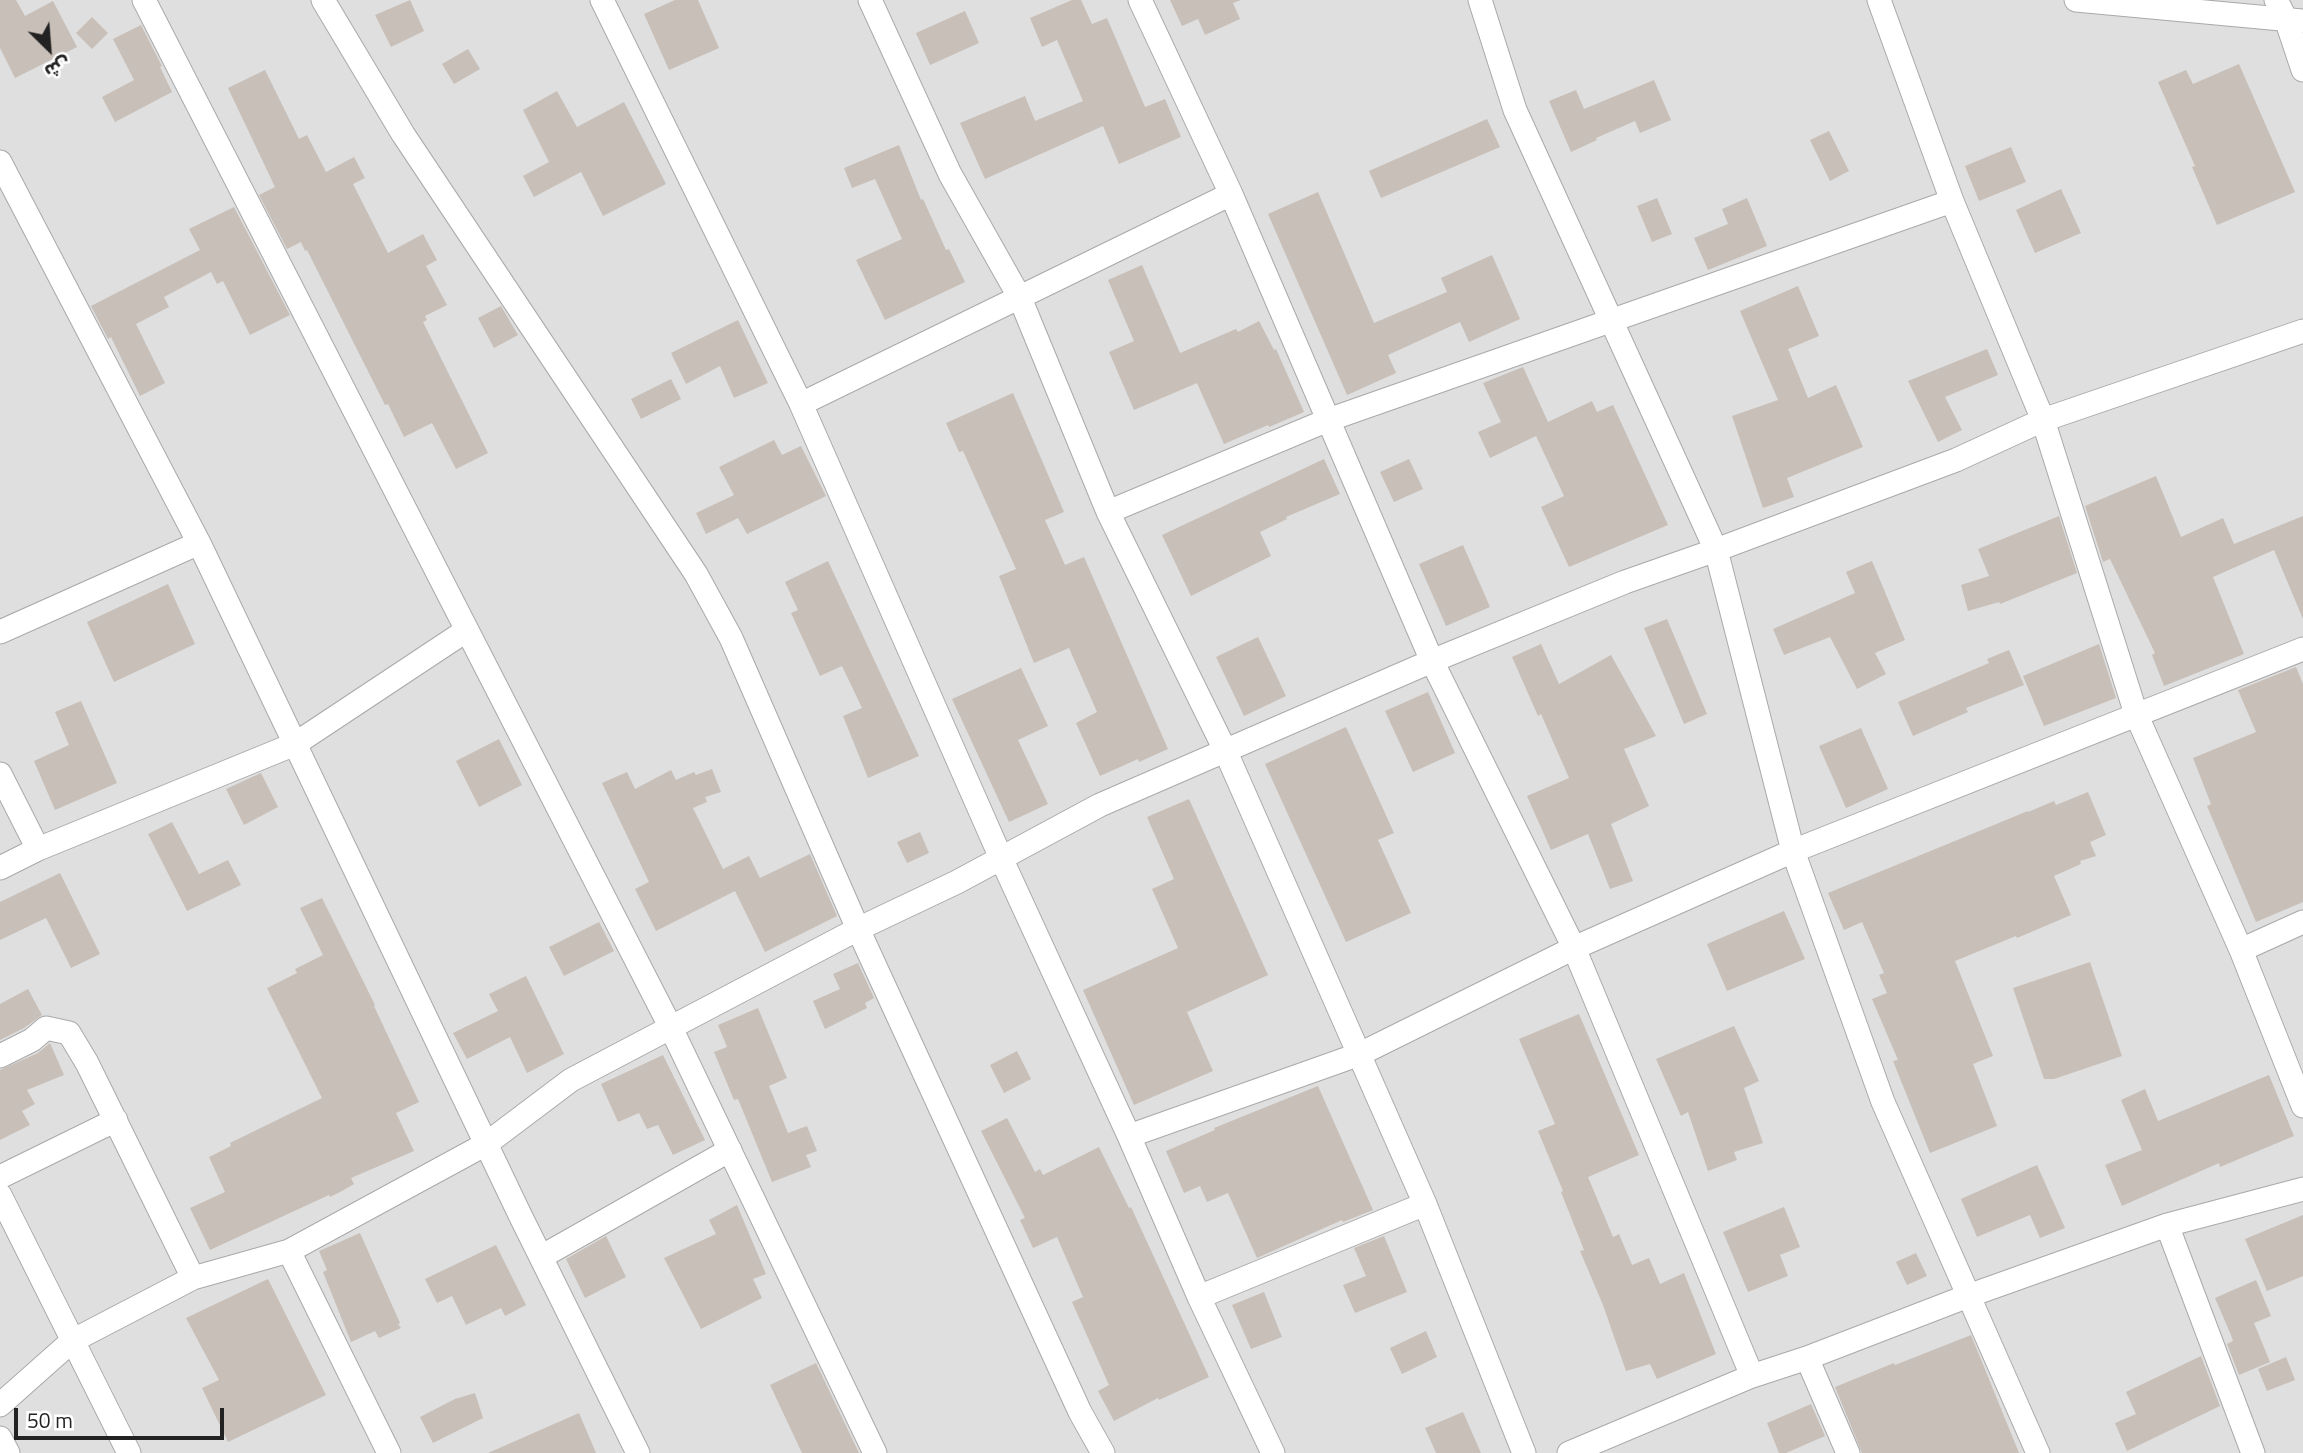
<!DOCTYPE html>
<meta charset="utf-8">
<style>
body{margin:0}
#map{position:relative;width:2303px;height:1453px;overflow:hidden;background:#f2efe9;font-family:"Titillium Web","Noto Sans Arabic",sans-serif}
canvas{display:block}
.north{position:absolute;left:14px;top:14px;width:70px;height:70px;-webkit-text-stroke:5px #fff;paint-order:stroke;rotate:155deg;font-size:19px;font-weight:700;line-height:28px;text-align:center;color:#222}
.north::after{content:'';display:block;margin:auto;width:24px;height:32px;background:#222;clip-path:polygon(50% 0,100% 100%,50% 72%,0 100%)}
.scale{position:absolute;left:14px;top:1408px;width:210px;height:32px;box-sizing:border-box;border:4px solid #222;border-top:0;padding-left:9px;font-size:21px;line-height:24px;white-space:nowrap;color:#222;-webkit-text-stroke:5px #fff;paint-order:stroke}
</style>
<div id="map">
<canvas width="2303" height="1453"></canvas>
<div class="north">ش</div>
<div class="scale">50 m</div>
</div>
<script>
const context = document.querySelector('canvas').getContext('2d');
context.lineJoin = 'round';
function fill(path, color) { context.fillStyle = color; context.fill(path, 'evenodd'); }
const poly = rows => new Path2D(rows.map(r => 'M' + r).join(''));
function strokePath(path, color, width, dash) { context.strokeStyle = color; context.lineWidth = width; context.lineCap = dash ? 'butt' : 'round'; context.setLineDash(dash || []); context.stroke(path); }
const residential = poly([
 [0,0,2303,0,2303,1453,0,1453]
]);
const building = poly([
 [0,0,16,0,25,16,53,1,77,47,15,78,0,48],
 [410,0,424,31,391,47,375,15],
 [675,0,698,0,719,48,669,70,644,14],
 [1072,0,1081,0,1092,24,1107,18,1145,107,1165,99,1181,137,1119,164,1103,126,985,179,960,123,1025,96,1035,121,1083,101,1057,40,1042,47,1030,18],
 [1170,0,1241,0,1233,3,1240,19,1205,35,1198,19,1182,26],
 [965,11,979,43,930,65,916,33],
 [92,17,108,33,92,49,76,33],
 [141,25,162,66,160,67,172,92,115,122,102,97,134,80,113,39],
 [468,49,480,69,454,84,442,64],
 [2239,64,2295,192,2217,225,2192,167,2195,166,2158,82,2186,70,2193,84],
 [265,70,299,139,307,135,326,172,354,157,365,178,353,184,388,253,423,234,437,260,426,266,447,305,425,316,427,320,423,322,488,453,456,469,432,423,404,437,388,404,385,405,307,250,305,251,301,242,287,249,259,195,275,187,228,88],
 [1654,80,1671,120,1640,133,1635,121,1596,138,1597,140,1571,152,1549,101,1576,90,1584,109],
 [557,91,577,127,624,102,666,184,603,216,581,172,534,197,523,176,549,162,523,110],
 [1487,119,1500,147,1381,198,1369,171],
 [1829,131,1849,171,1830,181,1810,140],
 [899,145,921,200,923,199,946,250,949,249,965,282,885,320,856,260,902,239,875,179,852,188,844,168],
 [2011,147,2026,182,1979,201,1965,166],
 [2061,189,2081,233,2035,253,2016,210],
 [1318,192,1374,323,1447,292,1441,278,1492,255,1520,319,1469,342,1460,322,1388,355,1396,373,1347,395,1268,214],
 [1657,198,1672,234,1652,242,1637,206],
 [1747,198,1767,246,1708,270,1694,238,1728,224,1722,209],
 [234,207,290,315,250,335,223,281,217,284,211,272,164,297,169,307,136,324,165,383,140,396,111,337,108,339,91,306,200,250,189,229],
 [1142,265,1180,353,1236,329,1238,332,1259,321,1274,350,1276,349,1304,412,1269,427,1268,425,1224,444,1197,383,1134,410,1109,352,1134,341,1108,280],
 [1798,286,1819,336,1788,349,1808,398,1836,385,1863,447,1787,478,1794,497,1763,508,1732,416,1778,400,1740,311],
 [501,306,518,335,494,348,478,318],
 [738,320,768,383,734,398,720,366,686,384,671,353],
 [1987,349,1998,375,1945,397,1962,430,1938,442,1908,381],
 [1523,367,1548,422,1592,401,1597,412,1613,405,1668,525,1569,567,1541,507,1564,496,1536,436,1490,458,1478,432,1501,422,1483,383],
 [671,379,681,399,641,419,631,399],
 [1013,393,1064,512,1045,520,1065,565,1084,557,1168,749,1139,762,1138,759,1100,776,1076,723,1097,712,1069,648,1034,663,999,576,1016,569,963,451,959,452,946,423],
 [774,440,782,455,801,446,826,496,747,534,738,518,706,534,696,513,734,495,719,467],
 [1324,459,1340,494,1286,517,1287,519,1260,532,1271,556,1191,596,1162,535],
 [1409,459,1423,489,1394,502,1380,472],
 [2156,476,2181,537,2223,518,2234,544,2303,516,2303,619,2274,550,2213,577,2244,654,2164,686,2152,655,2155,653,2110,559,2103,562,2085,506],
 [2059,516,2077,573,2000,604,1999,602,1968,611,1961,585,1989,576,1978,549],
 [1463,545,1490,607,1446,626,1419,564],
 [828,561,919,756,868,778,843,716,862,708,842,666,820,676,791,613,798,610,785,582],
 [1872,561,1905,640,1875,653,1886,674,1857,689,1830,637,1784,655,1773,629,1855,593,1846,572],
 [168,584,195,644,114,682,87,622],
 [1667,619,1707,714,1684,724,1644,628],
 [1258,637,1286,696,1244,716,1216,657],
 [1541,644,1559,684,1611,655,1656,736,1624,749,1649,806,1611,824,1633,881,1610,889,1588,834,1551,850,1527,796,1569,778,1541,714,1538,716,1512,657],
 [2099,644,2116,698,2044,726,2023,676],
 [2009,650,2024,685,1966,708,1968,712,1913,736,1898,702,1989,663,1987,659],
 [2296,667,2303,684,2303,902,2256,922,2207,806,2211,804,2193,758,2256,732,2238,690],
 [1021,668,1048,726,1018,740,1048,804,1009,822,952,699],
 [1428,692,1455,753,1413,772,1385,711],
 [81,701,117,783,55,810,34,761,69,745,55,712],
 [1346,727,1394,833,1378,840,1411,913,1346,942,1265,764],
 [1861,728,1888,789,1846,808,1819,746],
 [499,739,522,785,479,807,456,761],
 [712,769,721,792,705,797,707,802,693,808,723,869,749,856,760,878,810,854,837,916,765,952,735,891,656,931,635,889,649,882,602,783,627,772,635,789,671,770,676,780,694,772,696,775],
 [261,773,278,807,244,825,226,789],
 [2088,792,2106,835,2090,842,2096,856,2080,861,2081,864,2054,876,2071,915,2017,938,2016,936,1955,961,1993,1056,1973,1064,1997,1126,1930,1153,1893,1061,1898,1060,1872,999,1887,993,1879,975,1884,973,1862,922,1844,930,1828,893,2028,811,2028,812,2054,801,2056,805],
 [1189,799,1268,975,1187,1012,1213,1071,1134,1105,1083,990,1178,948,1152,889,1174,879,1147,817],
 [172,822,199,874,228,860,241,885,187,911,148,834],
 [920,832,929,853,907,863,897,842],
 [60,873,100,954,71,968,46,918,0,940,0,902],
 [322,898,375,1005,374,1006,419,1102,396,1113,414,1151,351,1178,354,1184,342,1191,330,1197,329,1195,210,1250,190,1208,225,1192,209,1157,231,1146,230,1143,322,1098,267,988,297,973,295,969,323,955,300,908],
 [1784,911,1805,959,1727,991,1707,944],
 [599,922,614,951,564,976,549,947],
 [2090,962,2122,1056,2054,1079,2044,1079,2013,988],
 [858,963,874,998,865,1003,867,1008,825,1029,813,1001,840,989,833,974],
 [526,976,564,1054,527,1073,510,1037,467,1059,453,1033,498,1011,489,994],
 [28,989,42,1015,24,1028,0,1040,0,1004],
 [758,1008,787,1078,769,1086,788,1133,807,1126,817,1151,806,1155,811,1167,772,1182,738,1099,734,1100,714,1052,727,1047,718,1025],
 [1579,1014,1639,1155,1588,1177,1613,1237,1619,1234,1632,1265,1649,1258,1660,1284,1684,1273,1716,1354,1657,1379,1650,1364,1626,1371,1603,1305,1580,1251,1584,1250,1561,1192,1563,1191,1538,1131,1555,1124,1519,1039],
 [1734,1026,1759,1081,1744,1088,1763,1143,1734,1152,1737,1160,1708,1171,1688,1112,1681,1116,1656,1059],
 [50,1043,64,1075,27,1090,35,1104,22,1111,30,1125,0,1140,0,1070,38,1053],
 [1017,1051,1031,1079,1004,1093,990,1065],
 [663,1055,705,1140,673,1155,658,1125,647,1129,639,1113,618,1122,601,1084],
 [2269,1075,2294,1136,2220,1167,2219,1163,2122,1206,2105,1165,2142,1150,2121,1100,2145,1089,2158,1121],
 [1318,1086,1373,1210,1343,1222,1342,1220,1257,1258,1228,1193,1207,1202,1200,1186,1184,1193,1166,1151,1215,1130,1214,1128],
 [1007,1118,1035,1172,1040,1169,1043,1175,1099,1147,1129,1208,1131,1207,1209,1377,1159,1400,1158,1398,1114,1421,1098,1391,1109,1385,1072,1302,1083,1297,1057,1237,1033,1248,1020,1220,1025,1218,981,1131],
 [2037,1165,2065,1228,2040,1238,2030,1215,1977,1237,1961,1199],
 [737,1205,766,1274,753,1279,762,1298,701,1329,664,1258,716,1234,709,1220],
 [1784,1207,1800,1247,1780,1255,1788,1276,1748,1292,1723,1232],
 [2303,1215,2303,1276,2267,1291,2245,1239],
 [360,1233,400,1323,398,1324,401,1328,379,1338,375,1331,351,1342,323,1272,327,1270,319,1251],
 [606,1236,626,1277,585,1298,566,1259],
 [1384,1236,1407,1292,1355,1313,1343,1285,1366,1276,1354,1248],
 [496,1245,526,1305,505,1316,501,1308,466,1325,452,1296,437,1303,425,1279],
 [1916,1253,1927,1276,1907,1285,1896,1262],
 [268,1279,326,1395,228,1442,202,1388,219,1380,186,1318],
 [2256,1280,2271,1316,2254,1323,2270,1362,2239,1375,2227,1344,2233,1341,2231,1335,2215,1298],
 [1264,1292,1282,1337,1251,1349,1232,1305],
 [1426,1331,1437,1357,1402,1374,1390,1348],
 [1971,1335,2019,1453,1862,1453,1835,1387,1894,1363,1895,1365],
 [2201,1356,2220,1406,2127,1451,2115,1423,2136,1414,2126,1392],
 [2286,1357,2295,1380,2267,1391,2258,1369],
 [816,1363,859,1453,802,1453,770,1385],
 [475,1393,483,1418,433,1443,420,1417,455,1399],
 [1811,1404,1825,1436,1786,1453,1779,1453,1767,1423],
 [1463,1412,1481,1453,1436,1453,1425,1428],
 [579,1413,596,1453,488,1453]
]);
const minor = poly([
 [144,0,671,1028,875,1453],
 [323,0,403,134,696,574,731,638,858,929,1080,1412,1103,1453],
 [602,0,801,404,1001,858,1129,1136,1199,1297,1273,1453],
 [870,0,950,174,1020,298,1108,512,1225,750,1425,1204,1524,1453],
 [1140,0,1231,194,1432,661,1574,948,1752,1376],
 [1480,0,1515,110,1716,550,1793,851,1883,1102,2038,1453],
 [1879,0,1952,201,2043,420,2136,714,2241,950,2303,1106],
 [2076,0,2303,21],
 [2276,0,2286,19,2303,70],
 [0,162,199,543,521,1217,638,1453],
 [801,404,1231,194],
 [1108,512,1328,420,1952,201],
 [0,632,199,543],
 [0,774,38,849],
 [0,868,38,849,295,744,467,630],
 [2241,950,2303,922],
 [0,1056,32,1040,46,1028,69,1033,87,1063,193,1278],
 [1129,1136,1360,1054,1574,948,1793,851,2303,649],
 [0,1177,116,1120],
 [0,1195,129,1453],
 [2167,1225,2253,1453],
 [289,1251,389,1453],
 [541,1257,730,1150],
 [1199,1297,1425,1204],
 [1807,1358,1848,1453],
 [0,1405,72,1341,193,1278,289,1251,486,1144,571,1080,858,929,957,882,1100,805,1432,661,1625,582,1716,550,1956,460,2043,420,2303,331],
 [0,1438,8,1453],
 [1569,1453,1752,1376,1807,1358,1968,1296,2167,1225,2303,1189]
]);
fill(residential, '#e0dfdf');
fill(building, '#c7bfb8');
strokePath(minor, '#a9a9a9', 25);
strokePath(minor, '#fff', 23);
</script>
